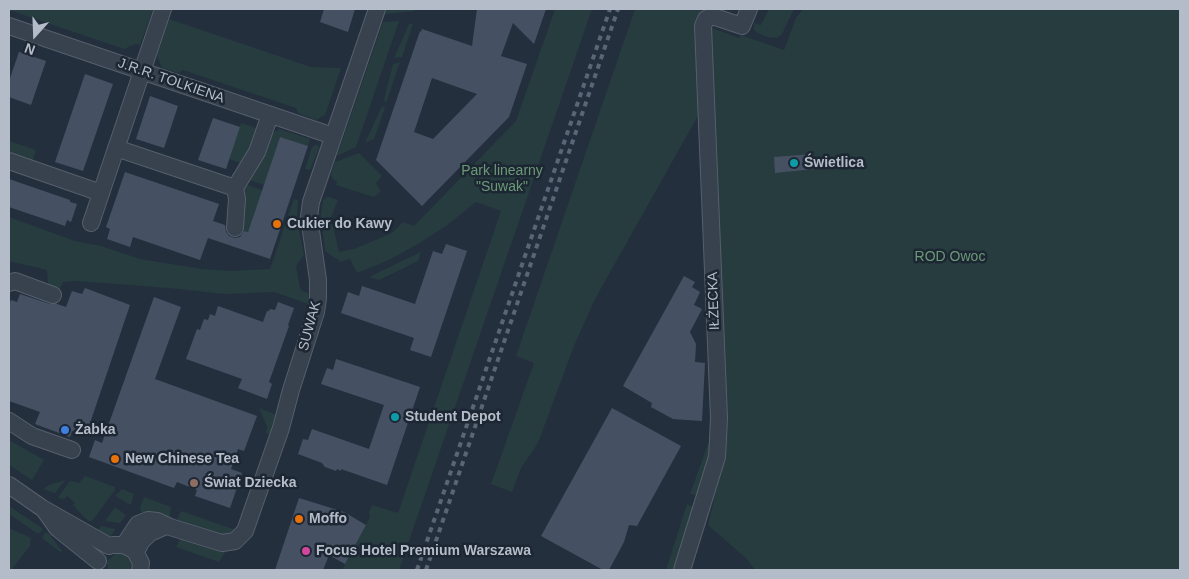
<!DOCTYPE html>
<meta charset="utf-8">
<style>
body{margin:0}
#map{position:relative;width:1189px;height:579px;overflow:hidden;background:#242f3e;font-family:Arial,sans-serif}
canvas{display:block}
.frame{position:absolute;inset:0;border:10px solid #b4bcc9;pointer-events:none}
.north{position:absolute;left:10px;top:10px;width:50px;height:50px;-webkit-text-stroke:4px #1d2633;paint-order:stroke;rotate:200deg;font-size:14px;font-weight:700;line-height:20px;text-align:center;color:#b4bcc9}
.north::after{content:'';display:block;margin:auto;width:18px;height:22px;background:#b4bcc9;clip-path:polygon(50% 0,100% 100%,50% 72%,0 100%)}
</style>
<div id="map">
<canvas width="1189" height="579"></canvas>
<div class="frame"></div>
<div class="north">N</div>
</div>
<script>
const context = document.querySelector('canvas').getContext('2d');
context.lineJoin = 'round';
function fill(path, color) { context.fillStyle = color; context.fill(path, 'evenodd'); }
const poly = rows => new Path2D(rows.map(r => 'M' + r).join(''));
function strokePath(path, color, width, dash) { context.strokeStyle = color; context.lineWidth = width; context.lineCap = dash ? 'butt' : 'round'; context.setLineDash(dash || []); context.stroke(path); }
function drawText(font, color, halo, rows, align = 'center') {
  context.font = font + ' Arial,sans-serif'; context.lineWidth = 5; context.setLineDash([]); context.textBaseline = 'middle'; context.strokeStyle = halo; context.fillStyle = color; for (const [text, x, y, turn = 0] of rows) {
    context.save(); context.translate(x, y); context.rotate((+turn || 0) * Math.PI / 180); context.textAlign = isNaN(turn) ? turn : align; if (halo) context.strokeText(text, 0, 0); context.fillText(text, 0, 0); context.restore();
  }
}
const green = poly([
 [9,9,153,9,140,45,135,44,124,49,9,10],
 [387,9,414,9,415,11,385,14],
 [555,9,592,9,399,570,342,570,370,517,369,512,372,505,398,513,501,211,476,202,446,226,418,244,389,260,357,273,350,259,339,262,338,259,335,258,325,251,321,215,323,200,328,197,338,200,331,218,339,252,354,249,392,233,403,222,414,226,516,121],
 [635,9,710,9,712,28,739,38,741,35,784,50,796,18,803,9,1180,9,1180,570,755,570,748,560,708,525,725,452,724,341,706,26,696,22,699,114,595,299,574,346,538,443,521,468,512,492,491,484,534,363,516,356],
 [769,9,794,9,782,34,777,38,767,37,758,33,754,30,754,23,761,25],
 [169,19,311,67,341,68,325,115,316,120,298,113,296,108,183,70,178,73,162,68,157,56],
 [399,21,356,147,337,156,383,22],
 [409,24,413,24,402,57,394,58],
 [400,62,386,103,384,100,393,64],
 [382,106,385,108,374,139,365,143],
 [241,123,259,129,244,164,229,159],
 [279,129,310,139,308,146,280,137,264,185,247,179,273,133],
 [9,141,36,150,32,162,9,154],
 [317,144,319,148,310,170,305,169,312,147],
 [359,153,382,176,376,183,381,191,374,197,336,185,337,182,333,179,331,174,335,162],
 [245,184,262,190,248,232,239,229,241,189],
 [294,199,298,200,297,219,304,255,296,266,300,288,302,291,308,293,309,304,274,292,224,294,169,288,77,281,63,282,60,288,48,284,47,270,9,261,9,217,75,241,101,246,140,259,202,269,231,271,270,269],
 [421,252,418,261,379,280,369,277],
 [259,408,272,413,275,415,270,434,266,433,267,427],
 [9,440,44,460,32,480,9,465],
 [708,444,712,446,697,495,690,494],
 [85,476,115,487,115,490,92,521,89,521,82,515,73,505,75,503,67,496,64,499,59,498,59,496,70,481,79,483],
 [65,480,55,493,43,489,49,485],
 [122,489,134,494,131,504,129,504,115,496],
 [144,497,171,507,169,519,141,512,140,508],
 [687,504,693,507,676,570,666,570],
 [9,506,42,528,42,531,38,534,9,514],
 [115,507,126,515,120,523,105,521],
 [181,511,236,530,229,534,222,535,176,521],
 [101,526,116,529,109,538,97,532],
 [9,528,31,538,30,546,11,570,9,570],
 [45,532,48,533,62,551,60,552,42,538],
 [181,537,223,551,226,551,219,562,176,547],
 [115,554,122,554,128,558,131,564,130,570,108,570,107,561]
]);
const building = poly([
 [324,9,355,9,348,32,320,22],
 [477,9,546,9,534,44,513,23,501,56,527,64,509,117,422,206,376,160,420,31,421,32,422,29,472,46],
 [432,78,477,94,433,139,414,132],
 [19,52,46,61,31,105,9,97,9,81],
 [85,74,113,84,83,171,55,162],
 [150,96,178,106,164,148,136,139],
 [213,118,240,127,226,169,198,160],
 [280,137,308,146,270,259,208,238,200,260,133,237,130,247,107,239,110,229,106,227,125,172,219,204,213,221,225,225,226,232,229,236,235,238,240,237,244,231,248,232],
 [812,154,814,169,775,173,774,157],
 [9,179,70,200,70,202,77,204,71,222,67,220,65,226,9,207],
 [446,244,467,251,431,357,410,350,414,338,341,313,348,292,359,296,362,286,415,304,433,251,442,254],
 [684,276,695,282,692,287,700,292,694,305,702,309,690,332,696,344,695,362,705,363,702,421,673,419,651,407,652,403,623,386],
 [85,288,130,305,86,435,72,431,70,437,35,424,40,412,9,401,9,306,11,300,17,302,20,294,50,304,57,304,66,307,72,291,82,294],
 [154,297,181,307,155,379,257,416,244,451,238,449,231,469,242,473,230,508,195,496,197,490,177,482,174,488,89,457,95,440,102,443],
 [278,302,294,308,288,325,289,326,269,382,272,384,267,399,238,388,242,379,186,359,197,329,200,330,204,319,208,320,210,314,215,316,218,306,263,322,267,311,269,311,270,309,275,310],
 [336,359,420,387,387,485,341,469,341,471,337,469,336,471,325,467,322,463,298,454,303,439,308,440,312,429,369,449,384,405,321,384,327,368,333,370],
 [612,408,681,446,637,526,629,525,624,542,609,570,603,570,541,536],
 [299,498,344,512,366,525,345,564,329,555,323,570,275,570]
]);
const minor = poly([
 [9,26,333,136],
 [116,148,235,188],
 [9,161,101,193],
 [91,223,163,9],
 [235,228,237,199,235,188,257,152,270,115],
 [9,283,15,281,53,295],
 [9,421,32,436,72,450],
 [9,485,42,508,109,546],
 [45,511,57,528,98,561],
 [113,545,124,545,135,551,141,563,140,570],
 [124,545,138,524,148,520,157,521,170,527,222,543,235,541,245,531,281,428,291,390,316,312,318,298,318,280,309,217,311,202,377,9],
 [136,552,141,542,150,533,166,526],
 [682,570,717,457,718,439,719,418,703,26,706,19,712,16,742,26,749,9]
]);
const rail = poly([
 [417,570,610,9],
 [426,570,618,9]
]);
const markers = [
 [794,163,5,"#0f9aa8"],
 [277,224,5,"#e8710a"],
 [395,417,5,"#0f9aa8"],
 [65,430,5,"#3f7fe0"],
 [115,459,5,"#e8710a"],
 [194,483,5,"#8d6e63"],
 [299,519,5,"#e8710a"],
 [306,551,5,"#d1479c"]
];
const streetNames = [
 ["J.R.R. TOLKIENA",171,81,19],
 ["IŁŻECKA",714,301,-92],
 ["SUWAK",310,326,-75]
];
const poiNames = [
 ["Świetlica",804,163],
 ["Cukier do Kawy",287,224],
 ["Student Depot",405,417],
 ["Żabka",75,430],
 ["New Chinese Tea",125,459],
 ["Świat Dziecka",204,483],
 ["Moffo",309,519],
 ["Focus Hotel Premium Warszawa",316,551]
];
const parkNames = [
 ["Park linearny",502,171],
 ["\"Suwak\"",502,187],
 ["ROD Owoc",950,257]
];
fill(green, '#263c3f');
fill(building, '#455162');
strokePath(minor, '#565f6c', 18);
strokePath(minor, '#38414e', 16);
strokePath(rail, '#5a6575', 4, [5, 5]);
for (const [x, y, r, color] of markers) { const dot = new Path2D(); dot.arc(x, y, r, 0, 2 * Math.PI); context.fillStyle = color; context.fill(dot); strokePath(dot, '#1d2633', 2); }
drawText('14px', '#b4bcc9', '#1d2633', streetNames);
drawText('bold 14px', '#b4bcc9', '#1d2633', poiNames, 'left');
drawText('14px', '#6b9a76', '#1d2633', parkNames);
</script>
